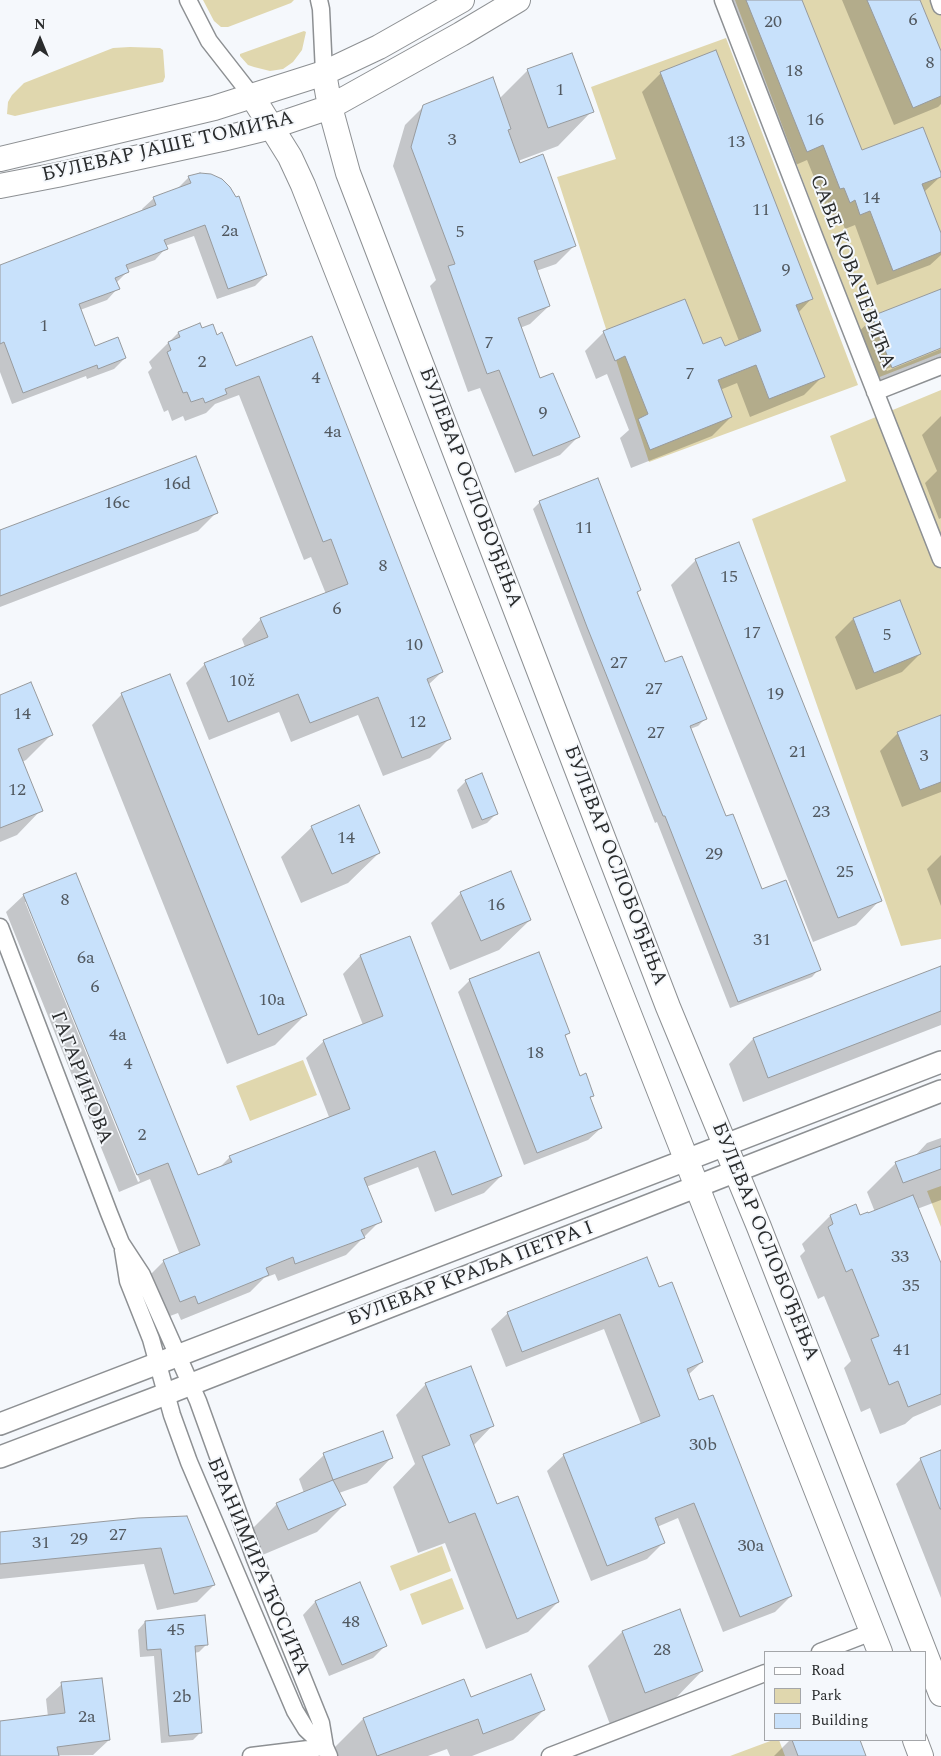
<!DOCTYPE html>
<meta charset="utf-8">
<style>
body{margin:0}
#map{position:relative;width:941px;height:1756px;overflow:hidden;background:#f5f8fc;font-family:Spectral,serif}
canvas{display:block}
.legend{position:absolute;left:764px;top:1651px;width:162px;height:90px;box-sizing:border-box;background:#f5f8fc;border:1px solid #a4a6a9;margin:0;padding:6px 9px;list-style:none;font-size:15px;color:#2a2c2d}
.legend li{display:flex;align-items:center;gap:10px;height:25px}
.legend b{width:25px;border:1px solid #a4a6a9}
.north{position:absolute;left:15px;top:15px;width:50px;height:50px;-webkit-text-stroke:4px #f5f8fc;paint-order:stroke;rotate:0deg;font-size:14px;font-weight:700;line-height:20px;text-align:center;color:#2a2c2d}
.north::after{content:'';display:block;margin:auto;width:18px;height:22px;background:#2a2c2d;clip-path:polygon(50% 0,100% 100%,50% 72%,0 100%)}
</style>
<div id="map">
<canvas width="941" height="1756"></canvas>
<ul class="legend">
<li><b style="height:6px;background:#fff"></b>Road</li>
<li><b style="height:14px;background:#e0d7ae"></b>Park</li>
<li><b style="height:14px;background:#c8e1fb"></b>Building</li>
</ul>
<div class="north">N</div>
</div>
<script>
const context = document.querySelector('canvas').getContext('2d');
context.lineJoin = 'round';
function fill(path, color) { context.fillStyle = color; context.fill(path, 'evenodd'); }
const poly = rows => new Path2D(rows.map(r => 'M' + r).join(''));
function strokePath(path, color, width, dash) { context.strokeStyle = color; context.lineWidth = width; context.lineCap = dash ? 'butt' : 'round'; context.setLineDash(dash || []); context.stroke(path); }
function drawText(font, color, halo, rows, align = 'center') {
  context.font = font + ' Spectral,serif'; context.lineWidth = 4; context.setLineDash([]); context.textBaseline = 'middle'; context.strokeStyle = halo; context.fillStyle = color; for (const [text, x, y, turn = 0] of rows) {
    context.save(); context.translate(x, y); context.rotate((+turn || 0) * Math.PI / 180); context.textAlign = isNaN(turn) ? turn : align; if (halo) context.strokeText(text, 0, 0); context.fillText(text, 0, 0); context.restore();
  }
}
const green = poly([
 [203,0,294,0,291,3,228,27,221,27,214,21],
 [735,0,941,0,941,353,877,378],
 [304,31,306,32,302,50,293,62,283,69,270,71,254,67,248,65,240,56,240,54],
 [726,38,858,385,649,462,557,177,616,159,591,87],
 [130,47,160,48,163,50,165,77,163,82,15,116,7,114,8,102,12,95,24,83,113,48],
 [941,390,941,939,901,946,752,519,846,481,830,436],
 [303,1060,317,1095,250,1121,236,1086],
 [941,1186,941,1227,927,1191],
 [442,1546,451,1571,400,1591,390,1566],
 [452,1578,464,1609,422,1625,410,1594],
 [773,1740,779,1740,785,1756,730,1756]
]);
const shadow = poly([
 [725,0,801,0,861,152,941,176,924,192,941,236,941,255,930,265,877,285,855,225,845,229,840,215,834,217,828,202,825,204,807,160,791,167],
 [842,0,918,0,941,54,941,104,938,107,894,125],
 [528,70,592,111,558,146,518,161,575,245,556,264,536,271,549,306,530,324,520,328,539,380,578,437,560,455,515,473,480,388,468,392,430,286,436,280,393,166,405,125,424,106,499,99],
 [661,73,812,298,798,313,823,376,804,395,750,417,737,383,720,390,731,417,712,436,631,468,620,438,629,430,607,374,596,379,585,351,604,332,724,347,739,341,642,92],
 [189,177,266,275,255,286,217,299,194,236,165,246,166,248,155,260,127,270,127,272,116,283,118,288,107,300,80,310,94,347,125,358,114,369,87,379,86,376,12,404,0,372,0,266,143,211,142,209,154,198,178,188],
 [941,290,941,347,886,369,887,371,941,349,941,362,868,391,848,342,873,318],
 [201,330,235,368,311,338,442,672,428,685,450,738,430,758,383,776,358,715,291,742,279,712,209,740,186,683,205,664,245,647,242,639,261,619,326,594,311,557,304,560,239,395,215,404,206,413,185,421,183,416,172,421,168,410,164,412,148,372,152,368,149,362,178,333],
 [941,416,941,518,939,519,925,483,937,471,922,435],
 [540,502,640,589,636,593,664,664,705,719,698,726,690,729,725,818,761,891,819,969,812,977,730,1008,657,822,655,823,581,634,533,509],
 [216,513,198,531,0,607,0,532],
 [696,560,880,900,856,925,813,942,671,585],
 [853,619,920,654,902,672,856,690,835,637],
 [122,694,305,1015,275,1045,227,1064,92,725],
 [0,696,51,735,26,760,22,762,41,810,17,835,0,842],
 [941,716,941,792,902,807,880,751,898,733],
 [466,781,497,813,487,823,472,829,457,790],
 [312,827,379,853,348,883,301,903,281,857],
 [941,855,941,906,927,869],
 [461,893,530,920,499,950,450,970,431,923],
 [24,895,197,1177,218,1169,230,1157,329,1117,306,1058,324,1041,363,1025,343,974,360,956,409,937,501,1176,484,1193,435,1212,418,1167,366,1187,380,1221,346,1255,278,1281,275,1274,264,1278,250,1292,181,1320,178,1313,162,1319,146,1279,163,1262,180,1255,150,1179,119,1192,6,912],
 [25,902,28,902,140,1181,138,1182],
 [941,967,941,1025,743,1102,729,1064,753,1039],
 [470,980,569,1033,564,1037,579,1077,593,1095,589,1099,601,1128,588,1140,524,1165,458,992],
 [941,1138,941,1200,917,1209,941,1267,941,1405,913,1417,905,1424,880,1434,870,1408,861,1412,844,1368,851,1361,824,1296,818,1299,800,1256,805,1251,802,1244,830,1216,855,1206,860,1217,875,1212,867,1192,896,1163,914,1157,927,1143],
 [658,1288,702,1362,688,1375,699,1402,791,1596,775,1612,723,1632,678,1518,657,1527,663,1543,647,1559,591,1581,547,1471,564,1455,641,1424,604,1329,506,1367,491,1329,508,1313],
 [426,1384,493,1425,473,1446,496,1506,558,1602,528,1632,486,1649,445,1543,418,1553,393,1487,415,1464,396,1415],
 [941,1452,941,1598,896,1484,921,1459],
 [324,1455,391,1458,367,1483,339,1493,345,1504,317,1532,260,1556,250,1531,277,1504,304,1493,299,1479],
 [138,1520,214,1585,197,1602,157,1610,144,1564,0,1579,0,1533],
 [360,1583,386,1645,373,1658,329,1676,303,1615,315,1602],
 [679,1611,702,1671,668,1706,611,1727,588,1666,622,1632],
 [145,1622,207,1644,199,1652,194,1653,201,1732,193,1740,161,1743,154,1656,140,1657,138,1630],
 [62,1684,109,1740,93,1755,0,1756,0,1722,48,1717,46,1699],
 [470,1698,544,1710,513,1740,472,1756,450,1756,447,1749,428,1756,336,1756,333,1749,363,1719],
 [790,1740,859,1740,865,1756,774,1756]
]);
const building = poly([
 [746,0,802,0,862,150,923,127,941,173,941,177,922,184,941,233,941,252,893,271,870,211,860,215,855,200,850,203,844,188,840,189,823,145,807,152,746,0],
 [867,0,920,0,941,51,941,96,913,108,867,0],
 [716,50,813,299,796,305,825,377,769,399,756,365,718,380,732,417,650,450,638,419,648,414,625,356,615,361,603,331,685,299,703,344,721,337,725,346,761,331,660,72,716,50],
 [572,53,594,112,548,128,527,69,572,53],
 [493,77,511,129,508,130,520,163,543,154,576,246,534,261,550,306,518,318,540,378,553,373,580,437,533,456,499,370,487,374,448,266,455,264,411,147,423,105,493,77],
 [200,173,211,174,222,179,230,187,236,197,239,196,267,275,228,289,205,225,164,240,168,249,126,265,129,272,115,278,120,289,79,304,95,346,118,337,126,358,98,369,97,365,23,393,4,342,0,344,0,265,156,205,153,197,191,183,188,176,200,173],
 [941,289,941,348,892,368,872,316,941,289],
 [200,323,202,328,213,324,217,335,222,332,236,366,312,336,443,672,427,679,451,739,402,758,378,697,310,723,298,694,228,722,204,663,268,637,260,618,348,584,331,539,323,542,259,376,225,389,227,394,205,403,203,398,191,402,187,392,183,393,167,352,171,350,168,342,180,337,178,332,200,323],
 [196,456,218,513,0,596,0,530,196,456],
 [598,478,641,590,637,592,665,662,682,656,707,719,690,726,726,816,733,814,762,889,786,880,821,970,738,1002,665,816,663,816,587,627,539,501,598,478],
 [739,542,882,901,838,918,695,559,739,542],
 [900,600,921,654,874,673,853,618,900,600],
 [170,674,307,1015,258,1035,121,693,170,674],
 [31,682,53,735,18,749,43,811,0,828,0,695,31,682],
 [941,715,941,782,920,790,897,732,941,715],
 [482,773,498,814,482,820,465,780,482,773],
 [359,805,380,853,332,874,311,826,359,805],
 [511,871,531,920,481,941,460,892,511,871],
 [76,873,198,1175,232,1162,229,1156,350,1109,323,1040,383,1016,360,955,410,936,502,1176,452,1195,435,1151,364,1178,382,1222,361,1230,365,1238,295,1264,293,1257,266,1268,269,1275,198,1304,195,1296,180,1302,163,1260,200,1245,168,1163,137,1175,23,894,76,873],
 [539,952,570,1033,565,1035,580,1076,586,1073,594,1096,590,1097,602,1128,537,1153,469,979,539,952],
 [941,966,941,1011,768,1078,753,1038,941,966],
 [941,1146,941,1169,903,1183,895,1162,941,1146],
 [913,1195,941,1263,941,1394,908,1407,898,1381,889,1385,871,1339,879,1336,852,1269,846,1272,828,1227,833,1224,830,1215,856,1204,860,1215,868,1212,868,1213,913,1195],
 [647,1257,659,1287,672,1282,703,1362,687,1369,699,1400,713,1395,792,1596,740,1617,694,1503,655,1518,665,1543,607,1566,563,1454,660,1416,620,1314,522,1352,507,1312,647,1257],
 [471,1366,494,1426,470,1435,497,1504,518,1496,559,1602,517,1619,475,1513,449,1523,422,1456,450,1445,425,1383,471,1366],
 [383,1431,393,1458,333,1480,323,1453,383,1431],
 [941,1450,941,1509,940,1509,920,1458,941,1450],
 [333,1480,346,1505,288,1530,276,1503,333,1480],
 [187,1516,215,1585,174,1594,161,1548,0,1564,0,1532,138,1518,187,1516],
 [360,1582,387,1646,342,1665,315,1601,360,1582],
 [680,1609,703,1671,645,1693,622,1631,680,1609],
 [205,1615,208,1645,195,1646,202,1733,169,1736,161,1649,147,1650,145,1621,205,1615],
 [531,1674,545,1710,483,1734,478,1719,377,1756,363,1718,464,1679,471,1697,531,1674],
 [102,1678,110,1740,57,1747,59,1756,0,1756,0,1721,65,1713,61,1682,102,1678],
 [792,1740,860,1740,866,1756,798,1756,792,1740]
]);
const minor = poly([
 [188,0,209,41,252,96],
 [319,0,321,9,324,73],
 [723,0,816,241,941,559],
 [939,0,941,6],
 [875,392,941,366],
 [0,927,109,1213,121,1243,142,1275,198,1401,255,1559,321,1723,325,1747,329,1756],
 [123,1250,128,1281,151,1339,172,1415,189,1462,295,1711,306,1729,325,1747],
 [820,1652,872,1632],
 [251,1756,325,1747],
 [550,1756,765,1673]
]);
const tertiary = poly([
 [0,1424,941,1062],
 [0,1457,166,1394,941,1091]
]);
const secondary = poly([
 [324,73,330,107,348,173,668,1007,759,1227,941,1694],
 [252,96,290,157,303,185,880,1652],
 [0,159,214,108,324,73,379,47,462,0],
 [0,186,57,175,222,139,271,127,330,107,461,34,518,0],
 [915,1740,921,1756]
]);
const numberNames = [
 ["6",913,21],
 ["20",773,23],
 ["8",930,64],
 ["18",794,72],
 ["1",560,91],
 ["16",815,121],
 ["3",452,141],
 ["13",736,143],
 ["14",871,199],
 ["11",761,211],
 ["2a",230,232],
 ["5",460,233],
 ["9",786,271],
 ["1",44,327],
 ["7",489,344],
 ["2",202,363],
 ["7",690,375],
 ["4",316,379],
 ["9",543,414],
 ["4a",333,433],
 ["16d",177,485],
 ["16c",117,504],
 ["11",584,529],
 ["8",383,567],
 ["15",729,578],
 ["6",337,610],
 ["17",752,634],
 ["5",887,636],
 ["10",414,646],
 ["27",619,664],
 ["10ž",242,682],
 ["27",654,690],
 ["19",775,695],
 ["14",22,715],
 ["12",417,723],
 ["27",656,734],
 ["21",798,753],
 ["3",924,757],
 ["12",17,791],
 ["23",821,813],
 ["14",346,839],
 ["29",714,855],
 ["25",845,873],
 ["8",65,901],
 ["16",496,906],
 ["31",762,941],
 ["6a",86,959],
 ["6",95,988],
 ["10a",272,1001],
 ["4a",118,1036],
 ["18",535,1054],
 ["4",128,1065],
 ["2",142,1136],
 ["33",900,1258],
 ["35",911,1287],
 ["41",902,1351],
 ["30b",703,1446],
 ["27",118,1536],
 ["29",79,1540],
 ["31",41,1544],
 ["30a",751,1547],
 ["48",351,1623],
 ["45",176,1631],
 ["28",662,1651],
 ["2b",182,1698],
 ["2a",87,1718]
];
const streetNames = [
 ["БУЛЕВАР ЈАШЕ ТОМИЋА",168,148,-13],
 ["САВЕ КОВАЧЕВИЋА",851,272,69],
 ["БУЛЕВАР ОСЛОБОЂЕЊА",469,488,69],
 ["БУЛЕВАР ОСЛОБОЂЕЊА",614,866,69],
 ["ГАГАРИНОВА",80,1078,69],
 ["БУЛЕВАР ОСЛОБОЂЕЊА",764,1242,68],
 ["БУЛЕВАР КРАЉА ПЕТРА I",471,1275,-21],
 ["БРАНИМИРА ЋОСИЋА",257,1567,67]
];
fill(green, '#e0d7ae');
fill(shadow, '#0003');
fill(building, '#c8e1fb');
strokePath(building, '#979a9d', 1);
strokePath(minor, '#8d9093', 19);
strokePath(tertiary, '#8d9093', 24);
strokePath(secondary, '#8d9093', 26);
strokePath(minor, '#fff', 16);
strokePath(tertiary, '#fff', 21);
strokePath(secondary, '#fff', 24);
drawText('18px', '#525960', null, numberNames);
drawText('20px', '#2a2c2d', '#f5f8fc', streetNames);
</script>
